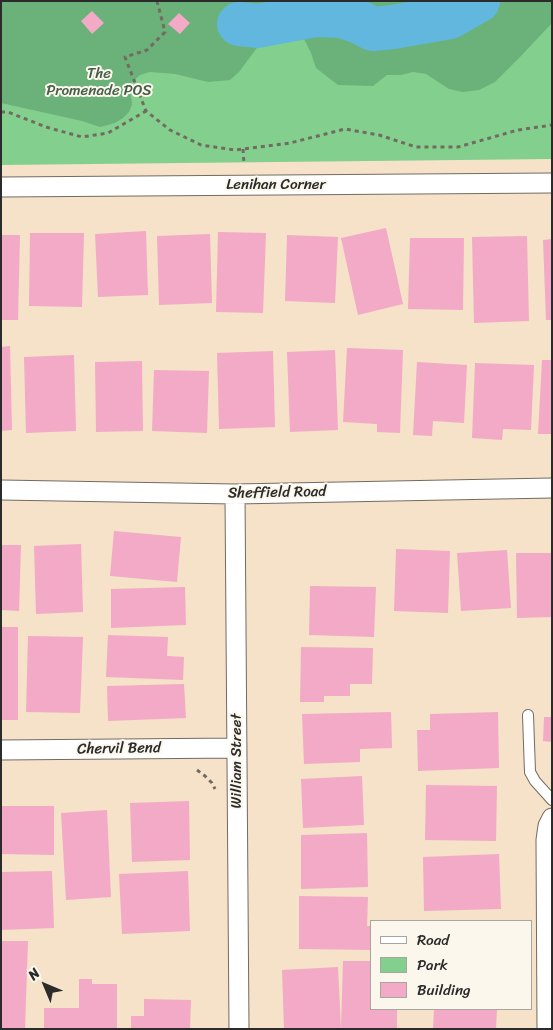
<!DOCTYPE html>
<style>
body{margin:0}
#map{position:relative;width:553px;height:1030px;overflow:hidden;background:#f5e2c8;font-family:Sriracha,sans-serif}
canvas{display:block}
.frame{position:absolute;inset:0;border:2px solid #2b2b2b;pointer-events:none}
.legend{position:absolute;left:370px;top:920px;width:162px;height:90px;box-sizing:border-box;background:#fbf7ec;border:1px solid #a8a59f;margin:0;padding:6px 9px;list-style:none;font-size:15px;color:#2b2b2b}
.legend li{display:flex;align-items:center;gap:10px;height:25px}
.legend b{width:25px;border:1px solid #a8a59f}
.north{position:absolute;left:20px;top:960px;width:50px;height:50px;-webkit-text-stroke:4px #fbf7ec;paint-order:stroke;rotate:315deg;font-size:14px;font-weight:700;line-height:20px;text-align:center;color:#2b2b2b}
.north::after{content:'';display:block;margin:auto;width:18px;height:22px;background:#2b2b2b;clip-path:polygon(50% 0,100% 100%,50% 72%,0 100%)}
</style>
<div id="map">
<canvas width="553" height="1030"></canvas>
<div class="frame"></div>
<ul class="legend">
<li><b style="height:6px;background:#fff"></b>Road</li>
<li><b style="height:14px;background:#83d08e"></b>Park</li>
<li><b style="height:14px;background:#f2aac6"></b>Building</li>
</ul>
<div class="north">N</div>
</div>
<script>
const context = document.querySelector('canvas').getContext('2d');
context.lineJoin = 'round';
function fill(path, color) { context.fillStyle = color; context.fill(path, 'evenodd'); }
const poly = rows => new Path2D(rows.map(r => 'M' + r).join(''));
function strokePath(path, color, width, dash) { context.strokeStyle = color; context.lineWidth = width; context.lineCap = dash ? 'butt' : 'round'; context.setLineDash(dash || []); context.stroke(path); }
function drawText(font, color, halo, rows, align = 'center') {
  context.font = font + ' Sriracha,sans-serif'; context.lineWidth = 4; context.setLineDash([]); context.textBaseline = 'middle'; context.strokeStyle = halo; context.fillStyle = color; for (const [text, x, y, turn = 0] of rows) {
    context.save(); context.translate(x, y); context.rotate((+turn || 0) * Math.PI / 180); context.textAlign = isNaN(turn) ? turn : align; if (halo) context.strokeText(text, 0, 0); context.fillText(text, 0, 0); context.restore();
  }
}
const green = poly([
 [1,1,552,1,552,159,1,165]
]);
const forest = poly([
 [1,1,271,1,274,6,272,25,265,37,239,72,230,80,208,82,175,74,150,72,140,75,130,84,132,105,129,112,123,118,115,123,100,127,82,121,1,103],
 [293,1,552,1,552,23,521,56,495,82,479,90,463,92,449,89,426,74,413,72,401,75,387,75,373,86,338,85,316,68,311,53,290,11]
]);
const river = poly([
 [239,24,258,26,316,15,341,16,357,21,373,29,393,27,450,17,478,1]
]);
const building = poly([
 [92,11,104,23,92,34,81,21],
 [179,13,190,23,180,34,168,24],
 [386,228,403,304,358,315,341,238],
 [146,231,148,295,98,297,95,234],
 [218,232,266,233,263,313,216,312],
 [30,233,84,233,82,307,29,306],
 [210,234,212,303,159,305,157,236],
 [1,235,20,235,18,320,1,320],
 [287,235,338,237,335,303,285,301],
 [527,236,529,321,474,323,472,237],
 [410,238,464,238,463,310,408,309],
 [552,239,552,320,546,320,543,240],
 [10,346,12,430,1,431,1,347],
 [347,348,403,350,400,433,377,432,377,424,343,422],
 [335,350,338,430,290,432,287,352],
 [273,351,275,427,219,429,217,353],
 [74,355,76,431,26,433,24,357],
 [542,360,552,360,552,434,538,434],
 [142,361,143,431,96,432,95,362],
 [417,362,467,365,464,423,433,421,432,436,413,435],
 [475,363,534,365,531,430,503,429,502,440,472,438],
 [154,370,209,371,207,433,152,431],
 [114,531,181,537,177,582,110,576],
 [81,544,83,612,36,614,34,546],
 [1,545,21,545,19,611,1,610],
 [396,549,450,551,448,613,394,611],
 [507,550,511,608,461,611,457,553],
 [516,553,552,553,552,617,517,618],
 [310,586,376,587,374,637,309,635],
 [185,587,186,625,111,628,111,589],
 [1,627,18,627,18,720,1,720],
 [108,635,168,637,167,656,184,657,183,680,106,677],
 [28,636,83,637,80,713,26,712],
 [301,647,373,648,372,684,350,684,350,696,324,696,324,702,300,702],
 [184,684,186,718,108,721,107,686],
 [391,712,392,748,360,749,360,762,304,764,302,714],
 [498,712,499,768,418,771,417,730,430,730,430,714],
 [544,717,552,717,552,742,543,741],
 [362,776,364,825,303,828,301,779],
 [426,785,497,786,496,841,425,840],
 [189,801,190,860,132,862,130,803],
 [1,806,54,806,54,855,1,854],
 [107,810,111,897,66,900,61,813],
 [367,833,368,887,301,889,301,835],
 [499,854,501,909,424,911,423,857],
 [52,871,54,928,1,930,1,872],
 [188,871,190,931,122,934,119,874],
 [299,896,368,897,367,926,372,926,372,950,299,949],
 [1,941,28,941,25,1029,1,1029],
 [343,961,372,961,372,1009,397,1009,397,1029,341,1029],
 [338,967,341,1029,284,1029,282,970],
 [79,979,92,979,92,984,117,984,117,1029,44,1029,44,1008,79,1008],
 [144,999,191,1000,190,1029,131,1029,131,1016,144,1016],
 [434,1009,497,1009,496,1029,433,1029]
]);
const path = poly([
 [157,1,165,32,147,50,125,57,146,111,170,130,201,145,235,150,290,143,345,129,379,135,416,147,458,147,518,130,552,125],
 [1,112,8,112,46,127,82,137,108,133,146,111],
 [243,149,244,164],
 [197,770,205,776,212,783,215,789]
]);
const lane = poly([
 [528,715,530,772,535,781,552,800]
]);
const street = poly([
 [1,187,552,183],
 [1,490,235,494,552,488],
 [235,494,239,1029],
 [1,750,237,748],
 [547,1029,546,840,548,826,552,818]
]);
const parkNames = [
 ["The",99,74],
 ["Promenade POS",99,91]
];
const streetNames = [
 ["Lenihan Corner",276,185],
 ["Sheffield Road",277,493,-1],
 ["Chervil Bend",119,749,-1],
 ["William Street",237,761,-90]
];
fill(green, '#83d08e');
fill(forest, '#6ab279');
strokePath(river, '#61b7de', 44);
fill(building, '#f2aac6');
strokePath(lane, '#726b62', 12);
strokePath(street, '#726b62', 21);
strokePath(path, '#726b62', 3, [4, 4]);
strokePath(lane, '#fff', 10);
strokePath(street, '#fff', 19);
drawText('15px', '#455d49', '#fbf7ec', parkNames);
drawText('15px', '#2b2b2b', '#fbf7ec', streetNames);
</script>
